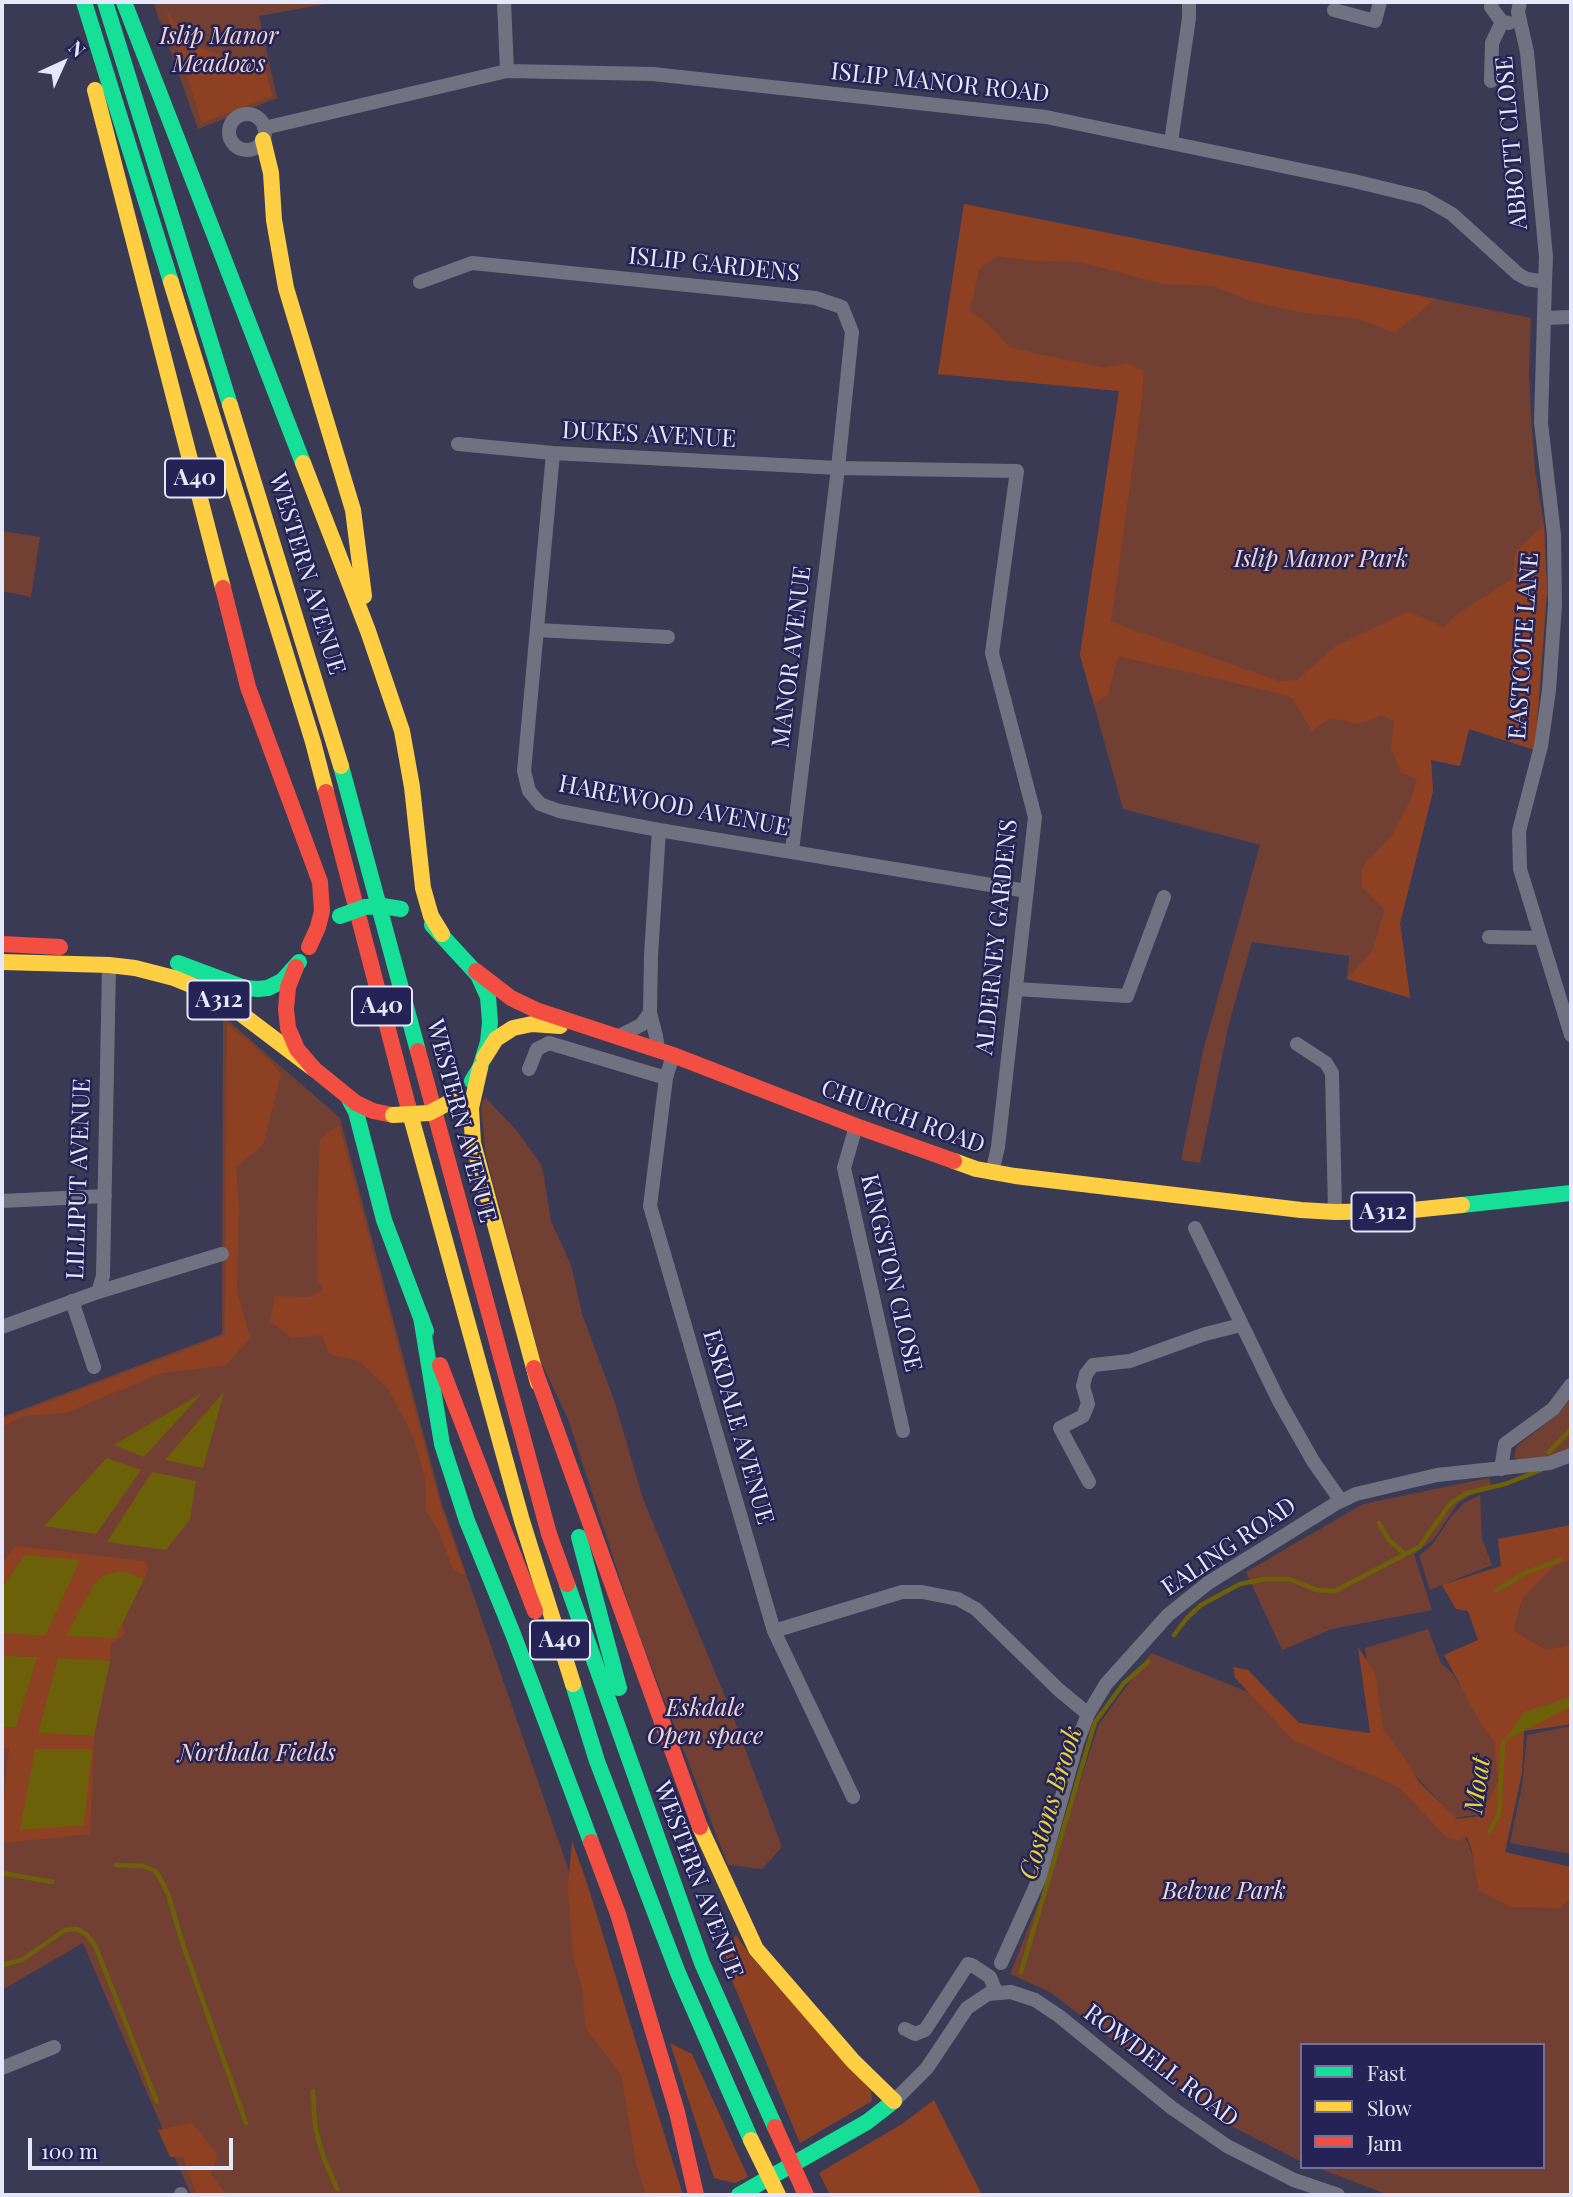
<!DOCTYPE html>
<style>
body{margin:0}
#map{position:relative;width:1573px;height:2197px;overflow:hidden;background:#3a3a55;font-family:"Playfair Display",serif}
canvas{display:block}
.frame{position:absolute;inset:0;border:4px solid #e5e7fb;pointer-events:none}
.legend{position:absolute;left:1300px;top:2043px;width:245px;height:126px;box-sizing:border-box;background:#252355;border:2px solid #727197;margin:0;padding:9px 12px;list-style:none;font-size:21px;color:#e5e7fb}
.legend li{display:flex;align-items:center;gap:14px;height:35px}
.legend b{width:35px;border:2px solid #727197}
.north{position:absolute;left:28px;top:28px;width:70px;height:70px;-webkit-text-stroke:5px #252355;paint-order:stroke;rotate:45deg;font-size:19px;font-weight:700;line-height:28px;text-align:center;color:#e5e7fb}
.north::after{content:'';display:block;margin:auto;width:24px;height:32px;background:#e5e7fb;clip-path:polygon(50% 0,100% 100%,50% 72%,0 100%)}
.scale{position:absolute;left:28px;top:2138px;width:205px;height:32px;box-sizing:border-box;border:4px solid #e5e7fb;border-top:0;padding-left:9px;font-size:21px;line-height:24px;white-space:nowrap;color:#e5e7fb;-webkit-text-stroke:5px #252355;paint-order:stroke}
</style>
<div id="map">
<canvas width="1573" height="2197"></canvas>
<div class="frame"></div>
<ul class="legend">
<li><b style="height:9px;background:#16e098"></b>Fast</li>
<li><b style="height:9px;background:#ffcf43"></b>Slow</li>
<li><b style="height:9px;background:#f24e42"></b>Jam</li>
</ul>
<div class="north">N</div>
<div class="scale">100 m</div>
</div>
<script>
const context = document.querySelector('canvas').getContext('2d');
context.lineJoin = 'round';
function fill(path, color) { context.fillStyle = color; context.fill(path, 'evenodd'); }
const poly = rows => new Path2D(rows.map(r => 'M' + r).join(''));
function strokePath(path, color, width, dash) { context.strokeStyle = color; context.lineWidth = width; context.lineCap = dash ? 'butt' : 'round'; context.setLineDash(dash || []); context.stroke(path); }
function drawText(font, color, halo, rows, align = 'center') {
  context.font = font + ' "Playfair Display",serif'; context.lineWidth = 5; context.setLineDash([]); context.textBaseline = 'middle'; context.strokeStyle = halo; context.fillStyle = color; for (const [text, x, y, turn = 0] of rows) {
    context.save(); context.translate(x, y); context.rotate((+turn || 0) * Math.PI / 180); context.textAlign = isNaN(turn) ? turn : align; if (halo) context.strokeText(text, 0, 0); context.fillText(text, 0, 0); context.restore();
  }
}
const green = poly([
 [153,2,337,2,259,16,277,98,198,129],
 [964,204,1531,318,1529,373,1531,417,1535,470,1544,525,1547,591,1535,750,1469,729,1460,766,1431,760,1433,791,1400,923,1410,998,1347,979,1349,956,1252,942,1229,1023,1200,1163,1181,1160,1203,1051,1260,845,1123,809,1080,655,1119,391,938,374],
 [2,531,40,537,31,597,2,591],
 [223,1016,340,1118,442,1504,681,2195,191,2195,83,1943,2,1990,2,1417,222,1334],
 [485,1097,517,1131,542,1166,551,1221,571,1265,582,1314,615,1403,643,1499,729,1706,782,1847,762,1869,728,1865,635,1624,568,1419,541,1362,486,1156,481,1106],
 [1571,1397,1571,1447,1556,1456,1520,1462,1514,1456,1517,1446,1557,1415],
 [1489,1478,1492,1488,1469,1496,1458,1503,1433,1540,1414,1554,1432,1610,1332,1629,1282,1650,1246,1572,1363,1504],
 [1480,1495,1482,1539,1492,1565,1430,1590,1419,1556,1433,1544,1450,1518,1464,1503],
 [1571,1559,1571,1644,1546,1650,1514,1630,1522,1599,1553,1566],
 [1428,1629,1441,1663,1453,1674,1495,1741,1498,1779,1483,1814,1455,1818,1378,1736,1365,1648],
 [1151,1653,1253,1694,1310,1744,1434,1803,1468,1842,1482,1888,1571,1896,1571,2195,1389,2195,1315,2167,1543,2167,1543,2045,1302,2045,1302,2162,1213,2117,1050,1992,1010,1974,1047,1882,1099,1724],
 [1571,1726,1571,1854,1510,1843,1522,1786,1527,1735]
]);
const forest = poly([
 [166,11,192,45,221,55,264,64,272,96,202,123],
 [964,204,1435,299,1395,333,1360,319,1298,312,1251,301,1214,286,1163,284,1080,262,1036,261,998,256,979,269,970,311,990,326,1011,348,1105,368,1129,363,1144,371,1142,397,1111,622,1279,681,1297,680,1336,646,1408,611,1443,627,1456,615,1513,578,1515,552,1544,525,1547,591,1535,750,1469,729,1460,766,1431,760,1433,791,1400,923,1410,998,1347,979,1372,952,1385,910,1361,886,1362,867,1392,835,1411,800,1417,778,1401,773,1391,747,1394,721,1382,715,1359,724,1330,718,1312,731,1293,699,1274,692,1118,656,1108,694,1094,704,1080,655,1119,391,938,374],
 [227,1023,271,1062,281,1074,263,1145,236,1167,239,1207,237,1292,250,1338,226,1365,162,1373,65,1413,23,1416,2,1427,2,1419,225,1335],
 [339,1125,440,1504,465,1575,453,1570,440,1534,426,1510,425,1479,413,1436,389,1390,359,1361,329,1354,322,1335,292,1338,270,1321,275,1296,308,1297,323,1290,318,1279,317,1226,320,1139],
 [1571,1525,1571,1559,1553,1567,1522,1599,1514,1630,1546,1650,1571,1644,1571,1723,1566,1725,1524,1731,1522,1773,1505,1852,1571,1867,1571,1898,1559,1908,1511,1907,1479,1890,1471,1848,1467,1837,1459,1841,1446,1837,1400,1788,1293,1740,1235,1678,1233,1667,1248,1670,1299,1723,1370,1733,1358,1647,1375,1673,1383,1729,1402,1755,1419,1782,1457,1819,1481,1816,1498,1780,1494,1741,1481,1724,1444,1655,1478,1640,1468,1611,1456,1609,1442,1585,1501,1566,1498,1539],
 [16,1546,144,1561,148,1569,144,1579,124,1571,115,1637,122,1623,125,1634,111,1644,110,1661,58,1659,38,1733,94,1736,90,1834,2,1843,2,1821,9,1748,2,1749,2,1727,16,1727,36,1657,2,1656,2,1633,45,1636,25,1555,2,1587,2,1563],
 [572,1841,587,1883,683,2195,646,2195,636,2163,621,2074,586,2029,582,1988,573,1956,568,1887],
 [736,1935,750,1955,871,2091,872,2101,800,2143,728,1971,725,1951],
 [670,2043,692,2054,748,2177,735,2183,714,2178],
 [934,2100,982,2195,830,2195,819,2173,902,2124],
 [192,2123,217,2154,211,2175,227,2195,197,2195,183,2157,170,2157,158,2130]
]);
const water = poly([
 [224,1392,203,1468,165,1460],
 [202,1393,144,1457,114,1445],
 [107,1458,141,1470,96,1534,44,1526],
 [152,1472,196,1481,190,1519,166,1550,107,1542],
 [25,1555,80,1560,45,1636,2,1633,2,1587],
 [124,1571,144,1579,115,1638,66,1636,94,1584,104,1575],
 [2,1656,37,1657,16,1727,2,1727],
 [58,1658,110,1661,94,1736,38,1733],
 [1571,1697,1571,1706,1503,1742,1524,1712],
 [35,1749,92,1749,84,1825,20,1830]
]);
const stream = poly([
 [1549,1452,1571,1429],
 [1379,1523,1389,1540,1405,1554],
 [1497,1590,1525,1573,1560,1560],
 [1174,1635,1187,1618,1201,1605,1240,1584,1266,1579,1289,1579,1317,1590,1335,1591,1419,1547,1451,1503,1467,1493,1505,1484,1541,1470],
 [1489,1832,1499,1814,1503,1742],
 [116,1865,143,1866,155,1871,159,1876,168,1894,183,1945,246,2123],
 [2,1873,52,1882],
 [2,1965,22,1960,65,1930,77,1929,86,1934,95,1945,157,2102],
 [1021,1972,1095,1722,1124,1683,1148,1662],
 [313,2091,315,2127,323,2156,337,2189]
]);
const street = poly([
 [504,2,507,71],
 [1492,2,1491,7,1502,22,1509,23],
 [1520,2,1518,12,1527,52,1546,257,1545,282],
 [1334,10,1375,21,1380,2],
 [1491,81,1492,43,1502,22],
 '229 132a18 18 0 1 1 36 0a18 18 0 1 1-36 0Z',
 [264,128,507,71,653,74,1046,117,1354,181,1424,198,1452,214,1518,274,1527,279,1545,282,1541,423,1554,535,1555,605,1549,690,1541,746,1519,831,1520,869,1571,1035],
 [1171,142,1189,18,1189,2],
 [420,282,472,263,815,298,842,307,852,332,838,468,792,851],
 [1545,318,1571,317],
 [458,444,553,453,838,468,1017,471,992,653,1035,817,998,1147,992,1173],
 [553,453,524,771,529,791,540,804,559,811,659,830,1027,891],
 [537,630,668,637],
 [1489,937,1540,938],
 [1017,989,1127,996,1164,897],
 [617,1037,641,1025,650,1013],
 [1297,1044,1326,1063,1332,1073,1335,1212],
 [658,1050,656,1036,650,1013,651,955,659,830],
 [673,1055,666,1078,650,1206,774,1631,853,1797],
 [529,1069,537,1049,549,1043,666,1078],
 [856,1126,844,1168,903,1431],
 [2,1201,105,1196],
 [1195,1228,1279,1401,1313,1461,1341,1501],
 [98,1292,222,1254],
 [72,1301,94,1367],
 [2,1327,98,1292,103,1276,109,965],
 [1501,1469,1505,1444,1553,1409,1571,1385],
 [1089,1482,1060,1428,1083,1416,1088,1404,1083,1386,1086,1374,1093,1365,1130,1361,1205,1334,1241,1325],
 [774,1631,902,1592,922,1592,958,1599,976,1609,1059,1690,1088,1714],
 [1001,1963,1039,1879,1077,1743,1088,1714,1106,1684,1168,1615,1208,1583,1335,1504,1356,1494,1437,1475,1550,1463,1571,1455],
 [905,2029,915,2034,925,2030,968,1964,972,1965,990,1977,996,1992],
 [2,2068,54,2047],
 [894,2101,927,2068,967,2008,988,1994,1011,1992,1035,2000,1059,2016,1172,2108,1227,2146,1294,2180,1338,2195],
 [181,2194,181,2195]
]);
const fast = poly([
 [84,2,171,282],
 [105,2,230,405],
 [124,2,303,463],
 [341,766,418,1051],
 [432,925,478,975,488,997,490,1022,488,1042,480,1068,472,1081],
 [178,963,245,988,258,989,268,988,282,981,299,962],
 [348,1097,356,1112,384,1220,426,1331],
 [1462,1205,1571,1193],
 [421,1317,442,1444,467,1521,513,1634,591,1842],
 [579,1537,619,1688],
 [567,1584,702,1963,775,2127],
 [573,1684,597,1761,678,1973,751,2140],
 [739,2195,867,2122,894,2101]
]);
const slow = poly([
 [95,90,223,588],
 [263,140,271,173,274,220,286,288,353,510,364,596],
 [171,282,313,742,326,792],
 [230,405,341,766],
 [303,463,368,631,402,731,412,787,423,888,431,916,442,934],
 [2,962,109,965,135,968,174,978,196,987,240,1013,314,1069],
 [484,1058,496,1039,513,1028,532,1024,560,1026],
 [480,1068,471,1108,473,1143,538,1383],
 [408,1106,522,1521,573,1684],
 [954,1161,976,1169,1015,1176,1301,1210,1335,1212,1403,1211,1462,1205],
 [700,1827,756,1949,853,2061,894,2101]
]);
const jam = poly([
 [223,588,248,687,320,882,322,911,318,927,309,947],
 [326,792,408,1106],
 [2,944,60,947],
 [296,967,288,987,286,1009,288,1028,297,1049,314,1069,356,1103,373,1111,393,1115],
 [476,971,511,998,536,1010,673,1055,856,1126,954,1161],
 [418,1051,549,1534,567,1584],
 [440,1365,535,1611],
 [534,1368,700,1827],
 [591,1842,618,1914,677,2112,696,2195]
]);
const fastBridge = poly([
 [340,916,365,907,383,906,401,909]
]);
const slowBridge = poly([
 [393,1115,429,1113,452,1101],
 [751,2140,778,2195]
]);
const jamBridge = poly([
 [775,2127,806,2195]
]);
const shields = [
 [195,478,60],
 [219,1000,63],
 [382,1006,60],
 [1383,1212,63],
 [560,1640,60]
];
const shieldNames = [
 ["A40",195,478],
 ["A312",219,1000],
 ["A40",382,1006],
 ["A312",1383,1212],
 ["A40",560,1640]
];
const parkNames = [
 ["Islip Manor",219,37],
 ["Meadows",219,65],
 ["Islip Manor Park",1321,560],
 ["Eskdale",705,1709],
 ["Open space",705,1737],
 ["Northala Fields",257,1754],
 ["Belvue Park",1224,1892]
];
const streetNames = [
 ["ISLIP MANOR ROAD",940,83,6],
 ["ABBOTT CLOSE",1512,143,-95],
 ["ISLIP GARDENS",714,265,6],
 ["DUKES AVENUE",649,435,3],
 ["WESTERN AVENUE",307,574,73],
 ["EASTCOTE LANE",1524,646,-86],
 ["MANOR AVENUE",792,657,-83],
 ["HAREWOOD AVENUE",674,806,11],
 ["ALDERNEY GARDENS",997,937,-84],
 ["CHURCH ROAD",903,1117,20],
 ["WESTERN AVENUE",461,1121,75],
 ["LILLIPUT AVENUE",79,1179,-88],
 ["KINGSTON CLOSE",891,1273,77],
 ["ESKDALE AVENUE",738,1427,74],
 ["EALING ROAD",1229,1547,-34],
 ["WESTERN AVENUE",698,1880,69],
 ["ROWDELL ROAD",1161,2066,37]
];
const waterNames = [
 ["Moat",1478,1785,-82],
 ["Costons Brook",1051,1803,-73]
];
fill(green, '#724032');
fill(forest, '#8e4023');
fill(water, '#6c6109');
strokePath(stream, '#6c6109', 4.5);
strokePath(street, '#717281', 14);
strokePath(fast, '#16e098', 16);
strokePath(slow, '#ffcf43', 16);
strokePath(jam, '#f24e42', 16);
strokePath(fastBridge, '#16e098', 16);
strokePath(slowBridge, '#ffcf43', 16);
strokePath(jamBridge, '#f24e42', 16);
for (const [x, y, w] of shields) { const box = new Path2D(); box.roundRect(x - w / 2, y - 19.5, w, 39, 5); context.fillStyle = '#252355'; context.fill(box); strokePath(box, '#e5e7fb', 2); }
drawText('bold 23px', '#e5e7fb', null, shieldNames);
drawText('italic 24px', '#efd5cc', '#252355', parkNames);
drawText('24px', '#e5e7fb', '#252355', streetNames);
drawText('italic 26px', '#e6d23c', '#252355', waterNames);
</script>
